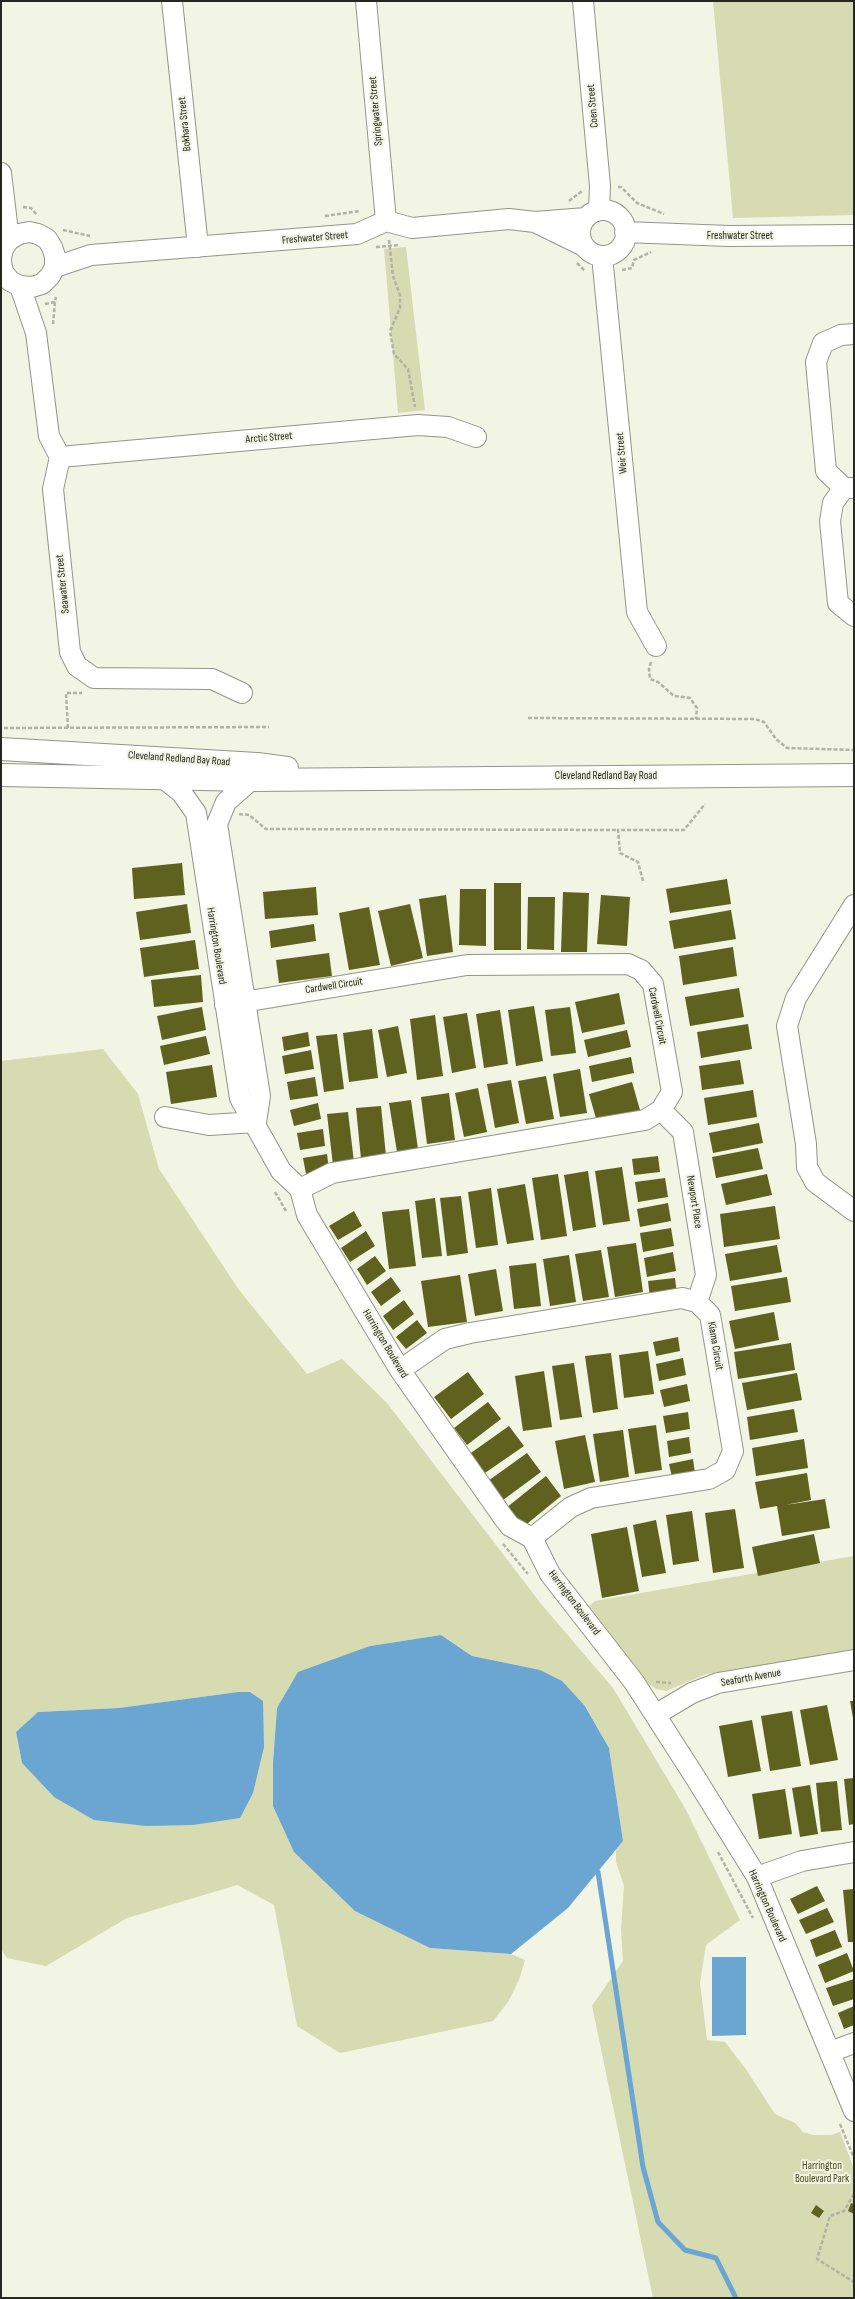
<!DOCTYPE html>
<style>
body{margin:0}
#map{position:relative;width:855px;height:2299px;overflow:hidden;background:#f2f4e4;font-family:"Sofia Sans Condensed",sans-serif}
canvas{display:block}
.frame{position:absolute;inset:0;border:2px solid #262721;pointer-events:none}
</style>
<div id="map">
<canvas width="855" height="2299"></canvas>
<div class="frame"></div>
</div>
<script>
const context = document.querySelector('canvas').getContext('2d');
context.lineJoin = 'round';
function fill(path, color) { context.fillStyle = color; context.fill(path, 'evenodd'); }
const poly = rows => new Path2D(rows.map(r => 'M' + r).join(''));
function strokePath(path, color, width, dash) { context.strokeStyle = color; context.lineWidth = width; context.lineCap = dash ? 'butt' : 'round'; context.setLineDash(dash || []); context.stroke(path); }
function drawText(font, color, halo, rows, align = 'center') {
  context.font = font + ' "Sofia Sans Condensed",sans-serif'; context.lineWidth = 4; context.setLineDash([]); context.textBaseline = 'middle'; context.strokeStyle = halo; context.fillStyle = color; for (const [text, x, y, turn = 0] of rows) {
    context.save(); context.translate(x, y); context.rotate((+turn || 0) * Math.PI / 180); context.textAlign = isNaN(turn) ? turn : align; if (halo) context.strokeText(text, 0, 0); context.fillText(text, 0, 0); context.restore();
  }
}
const green = poly([
 [713,1,854,1,854,215,733,218],
 [406,247,425,410,398,413,384,249],
 [103,1049,138,1094,159,1169,239,1290,307,1374,342,1359,387,1403,542,1605,613,1688,685,1808,740,1920,706,1945,700,1983,707,2040,725,2042,745,2068,775,2114,795,2123,803,2132,813,2135,831,2135,840,2132,854,2169,854,2298,653,2298,592,2006,623,1961,621,1929,624,1886,616,1862,616,1850,623,1841,609,1748,585,1705,505,1664,472,1656,441,1635,370,1646,277,1708,273,1762,273,1806,430,1948,511,1954,525,1960,519,1980,508,2002,493,2021,340,2053,297,2026,274,1905,237,1885,127,1918,46,1966,7,1958,1,1949,1,1061],
 [238,1692,54,1797,22,1763,16,1732,39,1712,119,1708],
 [854,1556,854,1650,706,1674,666,1691,656,1689,648,1683,589,1606,595,1601]
]);
const water = poly([
 [441,1635,472,1656,540,1670,562,1681,585,1706,609,1748,623,1841,568,1908,511,1954,430,1948,355,1911,294,1852,273,1806,273,1762,277,1708,298,1672,370,1646],
 [238,1692,250,1692,263,1701,264,1747,253,1793,240,1818,193,1825,146,1826,94,1820,54,1797,22,1763,16,1732,38,1712,119,1708],
 [712,1957,746,1957,746,2035,712,2036]
]);
const stream = poly([
 [598,1872,643,2167,658,2222,685,2250,716,2258,736,2298]
]);
const building = poly([
 [182,863,185,895,134,899,132,868],
 [727,879,731,904,670,913,666,889],
 [494,883,521,883,521,950,494,950],
 [316,887,318,915,265,919,263,892],
 [460,889,486,889,486,946,459,945],
 [563,892,589,893,587,952,561,952],
 [446,895,453,952,427,956,419,899],
 [601,895,630,897,627,946,597,944],
 [528,897,555,897,554,950,527,949],
 [187,904,191,933,140,940,136,912],
 [410,904,423,958,391,966,378,911],
 [369,907,380,965,349,970,339,913],
 [731,910,736,939,674,949,669,921],
 [314,924,316,941,271,948,269,931],
 [195,940,199,969,144,977,140,948],
 [733,947,737,976,683,985,679,956],
 [329,953,332,976,279,983,276,960],
 [201,975,203,1002,154,1007,151,980],
 [739,988,744,1017,690,1026,685,997],
 [619,993,625,1024,582,1033,575,1002],
 [534,1006,543,1061,516,1066,508,1010],
 [202,1007,206,1030,162,1040,157,1016],
 [570,1007,576,1053,551,1056,545,1010],
 [500,1010,508,1064,484,1068,476,1014],
 [467,1013,476,1068,452,1073,443,1017],
 [435,1015,443,1076,417,1080,410,1019],
 [748,1024,752,1049,701,1058,697,1032],
 [398,1026,407,1073,387,1077,378,1030],
 [372,1029,378,1078,349,1082,343,1033],
 [627,1030,631,1047,588,1057,584,1040],
 [308,1032,310,1046,284,1051,282,1037],
 [337,1034,344,1089,324,1092,316,1036],
 [206,1036,210,1054,164,1065,160,1046],
 [311,1050,314,1069,285,1074,282,1056],
 [631,1057,634,1073,592,1082,589,1066],
 [740,1060,744,1084,702,1090,699,1066],
 [212,1065,217,1097,171,1104,166,1072],
 [580,1069,587,1113,560,1117,553,1074],
 [546,1076,554,1119,526,1124,518,1081],
 [315,1077,318,1096,290,1100,287,1082],
 [511,1080,519,1123,495,1128,487,1084],
 [632,1082,640,1110,597,1122,589,1094],
 [478,1088,487,1132,464,1137,455,1093],
 [753,1090,757,1117,708,1125,704,1098],
 [449,1093,455,1140,427,1144,421,1097],
 [411,1100,418,1149,397,1152,389,1103],
 [318,1103,321,1119,294,1126,290,1110],
 [381,1106,386,1156,361,1159,356,1108],
 [348,1112,354,1162,333,1165,327,1114],
 [759,1123,763,1143,713,1153,709,1133],
 [323,1129,325,1146,300,1150,297,1133],
 [758,1148,763,1169,716,1178,712,1157],
 [327,1154,329,1170,306,1174,303,1158],
 [658,1156,660,1172,634,1175,632,1159],
 [622,1167,630,1221,603,1225,595,1171],
 [588,1171,596,1227,573,1231,564,1175],
 [558,1174,567,1236,541,1240,532,1178],
 [767,1174,772,1195,726,1205,721,1184],
 [665,1178,668,1197,638,1202,635,1182],
 [525,1184,534,1240,507,1244,497,1189],
 [491,1188,498,1245,476,1248,468,1192],
 [461,1196,468,1253,447,1256,440,1198],
 [435,1198,442,1256,422,1258,415,1201],
 [668,1203,671,1221,640,1227,637,1209],
 [775,1206,780,1239,724,1247,720,1214],
 [409,1209,416,1266,389,1269,382,1212],
 [354,1211,362,1226,338,1240,329,1226],
 [671,1228,674,1246,643,1252,640,1233],
 [366,1231,375,1246,350,1262,341,1248],
 [636,1243,643,1292,615,1297,607,1247],
 [777,1245,782,1272,730,1281,725,1254],
 [601,1250,609,1297,583,1301,575,1254],
 [673,1252,676,1271,647,1277,644,1258],
 [569,1255,576,1302,550,1306,543,1259],
 [375,1256,386,1271,367,1285,357,1269],
 [536,1263,541,1306,514,1309,509,1266],
 [496,1269,503,1311,475,1316,468,1274],
 [460,1275,467,1322,428,1327,421,1281],
 [391,1277,401,1291,381,1306,371,1292],
 [787,1277,791,1302,735,1311,731,1286],
 [675,1278,677,1295,650,1298,648,1281],
 [404,1300,414,1314,393,1330,383,1316],
 [774,1312,779,1340,735,1349,729,1321],
 [417,1320,427,1333,406,1349,396,1337],
 [678,1337,680,1351,656,1356,653,1342],
 [791,1343,795,1370,738,1379,734,1352],
 [648,1351,654,1394,624,1398,619,1355],
 [611,1353,618,1409,593,1413,585,1356],
 [683,1358,686,1375,659,1381,656,1364],
 [574,1363,582,1417,560,1420,552,1366],
 [544,1371,552,1427,523,1431,515,1376],
 [468,1372,484,1394,451,1419,434,1397],
 [797,1373,802,1400,747,1410,742,1383],
 [687,1384,690,1401,664,1407,660,1390],
 [488,1402,501,1419,467,1445,454,1428],
 [794,1409,798,1432,750,1440,747,1417],
 [688,1412,690,1429,666,1433,663,1416],
 [656,1425,662,1470,635,1474,628,1429],
 [509,1426,524,1446,482,1475,468,1455],
 [623,1430,629,1477,600,1482,593,1434],
 [585,1435,595,1482,564,1489,555,1441],
 [689,1437,691,1453,669,1457,667,1441],
 [804,1439,808,1468,756,1476,752,1448],
 [527,1453,541,1472,503,1500,488,1481],
 [693,1459,695,1473,672,1477,669,1464],
 [807,1473,811,1500,785,1505,825,1499,830,1528,782,1536,777,1506,760,1509,755,1482],
 [546,1476,561,1496,522,1528,506,1508],
 [735,1509,744,1568,713,1573,705,1513],
 [692,1511,699,1561,673,1565,666,1515],
 [656,1520,666,1573,642,1577,633,1525],
 [627,1527,639,1591,602,1598,591,1534],
 [814,1534,820,1563,758,1576,752,1547],
 [850,1701,854,1701,854,1718,853,1718],
 [827,1705,838,1760,810,1765,800,1710],
 [792,1711,801,1766,770,1771,761,1716],
 [752,1720,761,1771,728,1777,719,1726],
 [854,1778,854,1824,849,1825,844,1779],
 [837,1781,842,1830,821,1832,816,1783],
 [810,1785,818,1834,800,1837,792,1788],
 [785,1789,792,1834,759,1839,752,1794],
 [817,1886,825,1901,798,1914,790,1899],
 [854,1889,854,1942,848,1942,843,1890],
 [827,1908,834,1922,806,1934,799,1920],
 [835,1930,842,1947,816,1957,810,1940],
 [847,1953,854,1971,825,1983,818,1965],
 [854,1979,854,1999,833,2006,826,1988],
 [854,2006,854,2025,844,2029,838,2013],
 [851,2203,854,2204,854,2214,848,2211],
 [816,2205,824,2211,819,2218,811,2213]
]);
const path = poly([
 [618,187,621,187,637,203,664,214],
 [569,201,582,191],
 [23,207,31,208,37,215],
 [325,216,360,211],
 [63,230,90,236],
 [389,240,393,276,400,295,400,308,390,331,394,354,408,369,415,407],
 [376,247,399,245],
 [577,263,585,271],
 [622,270,632,268,634,260,651,252],
 [45,304,55,302,56,297],
 [53,324,55,302],
 [651,662,649,669,650,679,658,682,674,696,690,698,697,708,696,719],
 [528,718,755,719,764,722,776,739,787,748,854,750],
 [4,728,269,727],
 [68,728,66,693,82,693],
 [239,814,249,815,266,829,618,830],
 [643,881,638,862,620,853,618,830,684,830,705,804],
 [275,1192,286,1211],
 [503,1544,528,1574],
 [656,1682,671,1683],
 [718,1852,753,1918],
 [840,2124,854,2158],
 [854,2194,844,2211,830,2216,817,2259,854,2282]
]);
const minor = poly([
 [172,1,198,247],
 [366,1,386,221],
 [583,1,600,186,599,210],
 [1,173,9,240],
 '580 233a23 23 0 1 1 46 0a23 23 0 1 1-46 0Z',
 [535,222,584,246],
 [625,232,729,236,854,235],
 [602,256,637,612,656,646],
 [1,258,3,249,9,240,19,234,29,232,38,234,47,239,52,247,55,256,55,267,50,276,42,284,32,287,20,286,10,281,3,272,1,262],
 [55,267,91,255,357,234,386,221,412,228,509,219,535,222,586,218],
 [20,286,36,333,49,436,60,457,53,489,70,652,77,666,94,678,212,679,242,693],
 [854,334,841,335,823,343,816,362,826,471,844,488,854,488],
 [60,457,418,425,448,427,476,437],
 [844,488,833,503,830,521,838,603,854,616],
 [163,778,181,792,196,813,240,1098,281,1171,300,1189,307,1215,400,1370,503,1517,510,1526,532,1538,550,1574,634,1682,695,1777,757,1877,854,2111],
 [251,780,226,802,217,824,260,1096,256,1122],
 [854,905,796,998,787,1026,806,1144,807,1167,815,1182,854,1211],
 [225,1005,467,965,628,964,641,970,653,984,672,1092,661,1110,645,1120,332,1173,300,1189],
 [661,1110,683,1132,706,1275,697,1302],
 [165,1117,209,1125,256,1122],
 [400,1370,445,1339,470,1333,682,1298,697,1302,710,1315,733,1451,725,1470,709,1479,591,1498,571,1507,532,1538],
 [655,1715,692,1693,718,1683,854,1660],
 [757,1877,802,1861,854,1852],
 [830,2052,854,2043]
]);
const highway = poly([
 [1,749,257,764,287,768],
 [1,775,251,780,854,775]
]);
const streetNames = [
 ["Coen Street",593,106,-95],
 ["Springwater Street",376,111,-95],
 ["Bokhara Street",185,124,-96],
 ["Freshwater Street",740,236],
 ["Freshwater Street",315,238,-5],
 ["Arctic Street",269,438,-5],
 ["Weir Street",622,453,-95],
 ["Seawater Street",63,584,-96],
 ["Cleveland Redland Bay Road",179,759,4],
 ["Cleveland Redland Bay Road",606,776],
 ["Harrington Boulevard",216,946,81],
 ["Cardwell Circuit",334,986,-9],
 ["Cardwell Circuit",657,1016,79],
 ["Newport Place",694,1202,81],
 ["Harrington Boulevard",385,1344,59],
 ["Kiama Circuit",715,1346,80],
 ["Harrington Boulevard",574,1603,53],
 ["Seaforth Avenue",751,1678,-10],
 ["Harrington Boulevard",767,1906,66]
];
const parkNames = [
 ["Harrington",822,2166],
 ["Boulevard Park",822,2179]
];
fill(green, '#d6dbb1');
fill(water, '#6ba6d3');
strokePath(stream, '#6ba6d3', 5);
fill(building, '#5e621e');
strokePath(minor, '#939587', 22);
strokePath(highway, '#939587', 24);
strokePath(path, '#b1b3a6', 2.5, [4, 2]);
strokePath(minor, '#fff', 20);
strokePath(highway, '#fff', 22);
drawText('11px', '#262721', '#f2f4e4', streetNames);
drawText('11px', '#4a4e1b', '#f2f4e4', parkNames);
</script>
